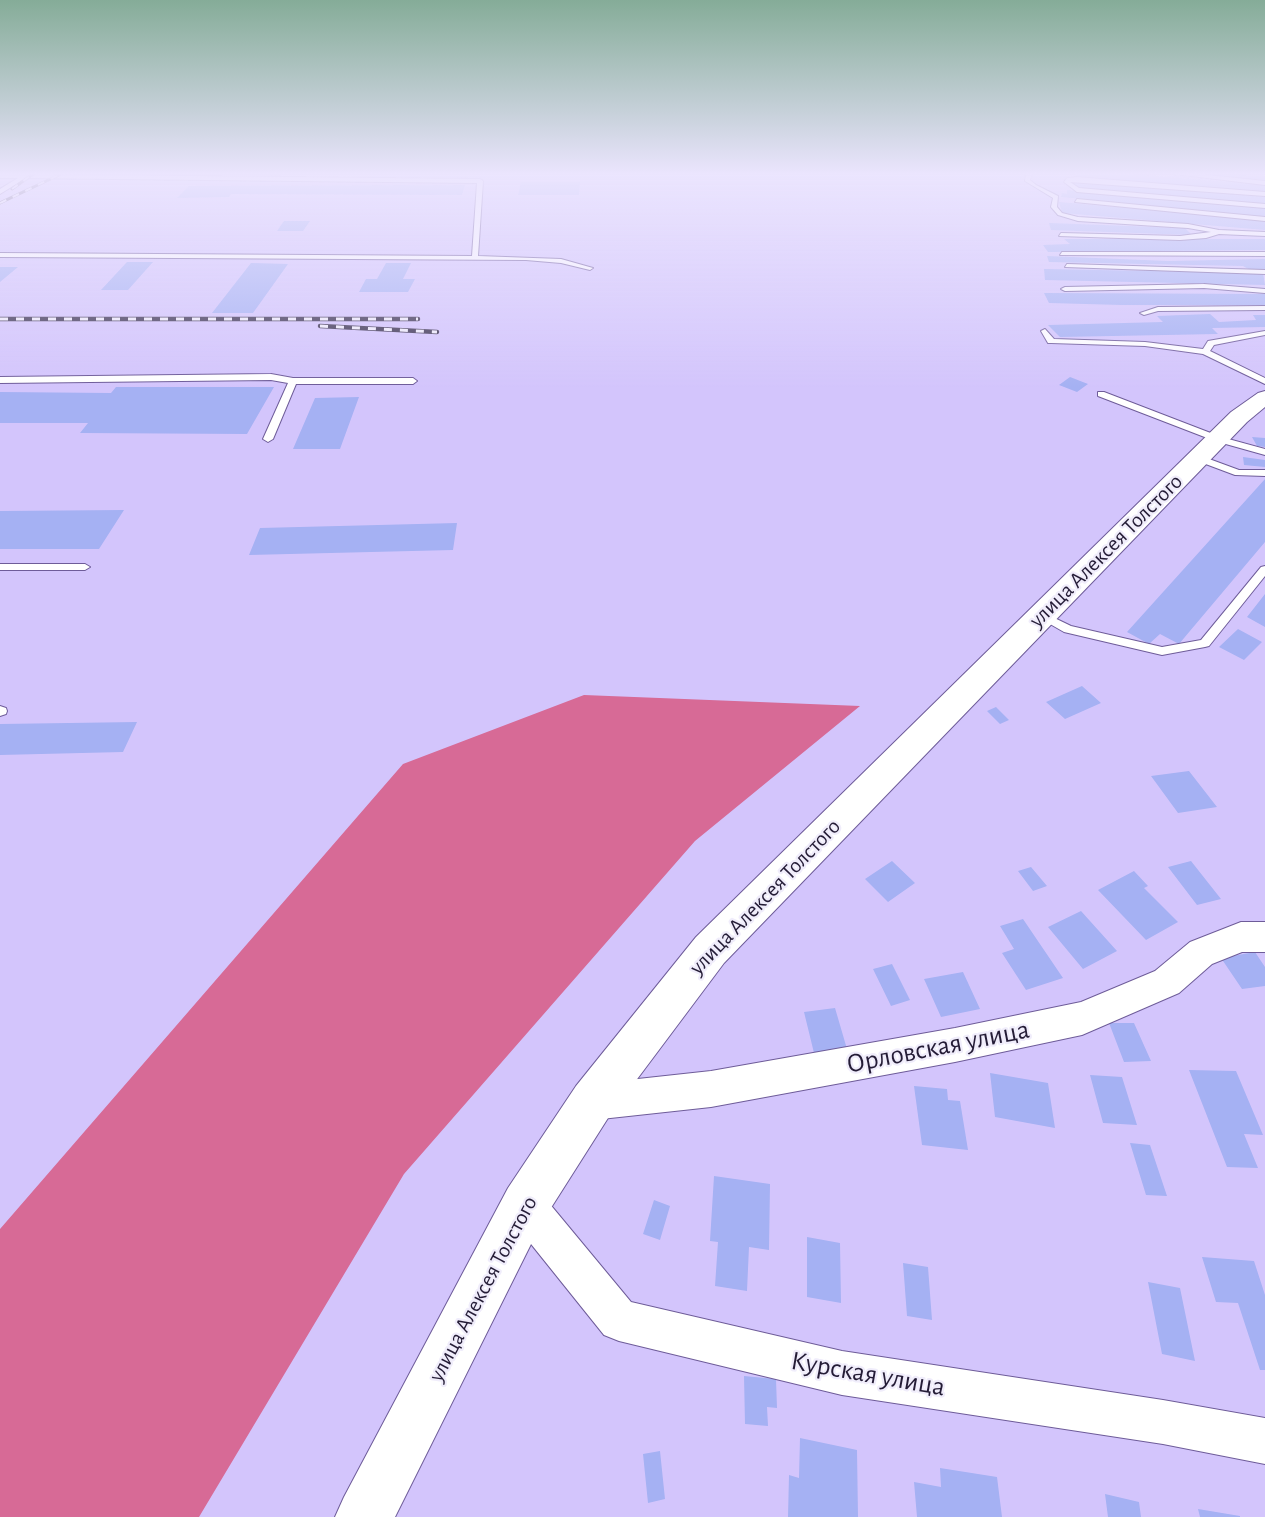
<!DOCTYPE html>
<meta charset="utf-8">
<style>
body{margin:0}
canvas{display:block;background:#d3c5fc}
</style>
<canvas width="1265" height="1517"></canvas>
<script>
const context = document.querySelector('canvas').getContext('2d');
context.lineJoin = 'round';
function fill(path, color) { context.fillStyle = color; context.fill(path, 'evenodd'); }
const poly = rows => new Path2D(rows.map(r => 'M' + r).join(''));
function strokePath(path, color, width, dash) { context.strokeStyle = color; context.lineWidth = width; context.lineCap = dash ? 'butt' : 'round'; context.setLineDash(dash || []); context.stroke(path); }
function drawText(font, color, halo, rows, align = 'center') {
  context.font = font + ' "Alegreya Sans",sans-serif'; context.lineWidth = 4.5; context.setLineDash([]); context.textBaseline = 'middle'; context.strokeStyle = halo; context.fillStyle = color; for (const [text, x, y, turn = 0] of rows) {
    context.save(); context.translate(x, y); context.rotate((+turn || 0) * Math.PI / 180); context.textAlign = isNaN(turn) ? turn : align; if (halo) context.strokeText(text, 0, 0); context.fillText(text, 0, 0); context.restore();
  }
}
const forest = poly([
 [584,695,860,706,695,841,404,1174,199,1517,0,1517,0,1229,403,764]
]);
const building = poly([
 [1076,174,1133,174,1265,185,1265,192,1076,177],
 [1211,174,1265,176,1265,180,1211,176],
 [1072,179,1265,197,1265,204,1076,188],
 [521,182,580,182,579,195,518,195],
 [465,185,462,195,231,194,229,197,177,198,189,186],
 [1067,190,1265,208,1265,217,1061,197,1062,193,1067,194],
 [1059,202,1265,220,1265,230,1062,213],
 [284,221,310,221,303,231,277,231],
 [1049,223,1185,228,1192,235,1051,230],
 [1064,239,1265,239,1265,250,1048,252,1043,245,1070,244],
 [1047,256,1168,261,1265,259,1265,270,1250,270,1243,266,1049,262],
 [127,262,153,262,128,290,101,290],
 [251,263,288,264,253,313,212,313],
 [386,263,411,263,403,279,415,279,408,292,359,292,366,279,377,279],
 [0,267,18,267,0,282],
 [1044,269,1263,273,1265,285,1045,280],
 [1044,293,1265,294,1265,305,1122,305,1049,303],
 [1210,314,1219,322,1256,320,1253,315,1265,315,1265,327,1212,328,1218,334,1060,337,1048,325,1163,322,1157,316],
 [1070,377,1088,384,1077,392,1059,385],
 [116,387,274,387,247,434,80,433,88,423,0,423,0,392,111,393],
 [359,397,340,449,293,449,315,398],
 [1252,437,1265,438,1265,447,1257,446],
 [1243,457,1265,460,1265,467,1244,465],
 [1265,479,1265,542,1179,644,1160,634,1149,644,1127,632],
 [124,510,99,549,0,549,0,511],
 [457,523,453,550,249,555,260,528],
 [1265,594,1265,627,1247,617],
 [1238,629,1262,642,1244,660,1219,647],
 [1082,686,1101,703,1065,719,1046,702],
 [996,707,1009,720,1000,724,987,711],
 [137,722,123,752,0,755,0,724],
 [1189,771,1217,807,1178,813,1151,776],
 [892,861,915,883,888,902,865,879],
 [1191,861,1221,899,1197,905,1168,867],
 [1031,867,1047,886,1033,891,1018,871],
 [1134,871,1148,886,1144,888,1178,922,1146,940,1098,890],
 [1081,911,1117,951,1083,969,1048,927],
 [1023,919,1063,978,1026,990,1002,953,1014,949,1000,926],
 [1255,952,1265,967,1265,986,1242,989,1221,958],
 [892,964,910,1000,891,1006,873,969],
 [963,972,980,1009,941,1017,924,979],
 [835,1008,847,1049,814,1053,804,1012],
 [1109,1023,1134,1023,1151,1061,1124,1062],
 [1189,1070,1236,1071,1263,1135,1244,1134,1258,1168,1227,1167],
 [990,1073,1048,1083,1055,1128,995,1117],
 [1090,1075,1122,1077,1137,1125,1103,1123],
 [914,1086,947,1089,948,1100,960,1101,968,1150,922,1145],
 [1130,1143,1150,1145,1167,1196,1146,1195],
 [714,1176,770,1184,769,1250,749,1247,747,1291,715,1286,718,1242,710,1241],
 [654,1200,670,1206,660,1240,643,1234],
 [807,1237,840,1243,841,1303,807,1297],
 [1202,1257,1254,1261,1265,1295,1265,1370,1260,1370,1238,1303,1216,1302],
 [903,1263,928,1267,932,1320,907,1316],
 [1148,1282,1180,1288,1195,1361,1162,1354],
 [744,1376,776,1379,777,1408,767,1407,768,1426,745,1424],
 [800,1438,857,1450,858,1517,788,1517,789,1475,799,1478],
 [660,1451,665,1499,648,1503,643,1454],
 [940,1468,997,1477,1002,1517,917,1517,914,1482,941,1487],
 [1105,1494,1139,1502,1141,1517,1108,1517],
 [1198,1509,1240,1516,1240,1517,1200,1517]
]);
const lane = poly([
 [0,174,480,179,483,181,478,256,561,259,593,268,590,270,561,263,526,260,0,257,0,253,472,256,477,183,26,178,0,194,0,189,18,178,0,178,0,174],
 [1026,174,1032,174,1030,180,1036,185,1058,196,1057,207,1062,213,1078,217,1188,224,1219,230,1265,232,1265,236,1219,234,1206,238,1180,240,1059,236,1061,233,1180,236,1211,232,1188,228,1078,221,1058,215,1051,207,1053,198,1025,181,1026,174],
 [1174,174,1198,174,1265,181,1265,185,1174,174],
 [1076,177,1265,192,1265,196,1070,182,1079,188,1265,204,1265,208,1077,192,1064,182,1067,178,1076,177],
 [1077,199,1265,217,1265,221,1075,202,1077,199],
 [1062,252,1265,252,1265,256,1060,255,1062,252],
 [1067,264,1265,270,1265,274,1065,267,1067,264],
 [1204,284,1265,289,1265,293,1204,288,1065,291,1061,289,1065,287,1204,284],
 [1265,306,1265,310,1158,311,1144,315,1140,313,1158,307,1265,306],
 [1045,329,1054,339,1145,342,1203,349,1208,341,1265,331,1265,335,1214,345,1210,351,1265,378,1265,384,1203,354,1145,346,1051,343,1048,343,1041,331,1045,329],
 [271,374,293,378,413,378,417,381,413,384,296,384,273,439,268,442,263,439,288,383,271,380,0,383,0,377,271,374],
 [1098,392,1104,392,1221,437,1265,449,1265,455,1215,441,1098,396,1098,392],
 [1195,456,1201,456,1239,470,1265,470,1265,476,1235,475,1195,460,1195,456],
 [0,564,85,564,90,567,85,570,0,570,0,564],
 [1265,566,1265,576,1209,646,1205,647,1162,655,1064,632,1036,616,1042,612,1071,626,1162,647,1201,640,1261,567,1265,566],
 [0,706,6,708,7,711,6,714,0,716,0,706]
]);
const street = poly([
 [1241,922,1265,922,1265,952,1242,952,1212,964,1179,993,1082,1035,955,1062,711,1107,592,1120,579,1115,574,1102,579,1089,592,1084,711,1071,955,1028,1081,1002,1155,971,1190,942,1241,922],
 [525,1186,539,1191,631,1302,842,1351,1163,1400,1265,1418,1265,1464,1163,1444,842,1395,619,1341,604,1335,511,1219,506,1205,511,1191,525,1186]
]);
const secondary = poly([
 [1265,391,1265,407,1247,422,724,963,608,1118,542,1222,395,1517,335,1517,344,1497,508,1188,576,1086,696,937,1231,412,1258,393,1265,391]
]);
const railFar1 = poly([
 [12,189,33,174],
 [0,203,61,174]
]);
const rail = poly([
 [0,319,418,319],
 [320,326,437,332]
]);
const streetNames = [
 ["улица Алексея Толстого",1106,551,-45],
 ["улица Алексея Толстого",765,897,-46],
 ["улица Алексея Толстого",483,1289,-62]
];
const nearStreetnames = [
 ["Орловская улица",938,1047,-11],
 ["Курская улица",868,1374,10]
];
fill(forest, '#d76a96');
fill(building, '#a5b1f3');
strokePath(lane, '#6e5c99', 2);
strokePath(street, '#6e5c99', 2);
strokePath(secondary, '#6e5c99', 2);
fill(lane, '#fff');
fill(street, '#fff');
fill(secondary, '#fff');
strokePath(railFar1, '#38304d', 3);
strokePath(rail, '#38304d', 4.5);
strokePath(railFar1, '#f0edfb', 2, [7]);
strokePath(rail, '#f0edfb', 3, [8]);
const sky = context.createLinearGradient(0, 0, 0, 387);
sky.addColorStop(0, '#85ac98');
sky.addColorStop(0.45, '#ebe5fe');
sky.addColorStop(1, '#ebe5fe00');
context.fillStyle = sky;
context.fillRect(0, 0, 1265, 387);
drawText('22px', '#241c36', '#f0edfb', streetNames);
drawText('27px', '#241c36', '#f0edfb', nearStreetnames);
</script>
